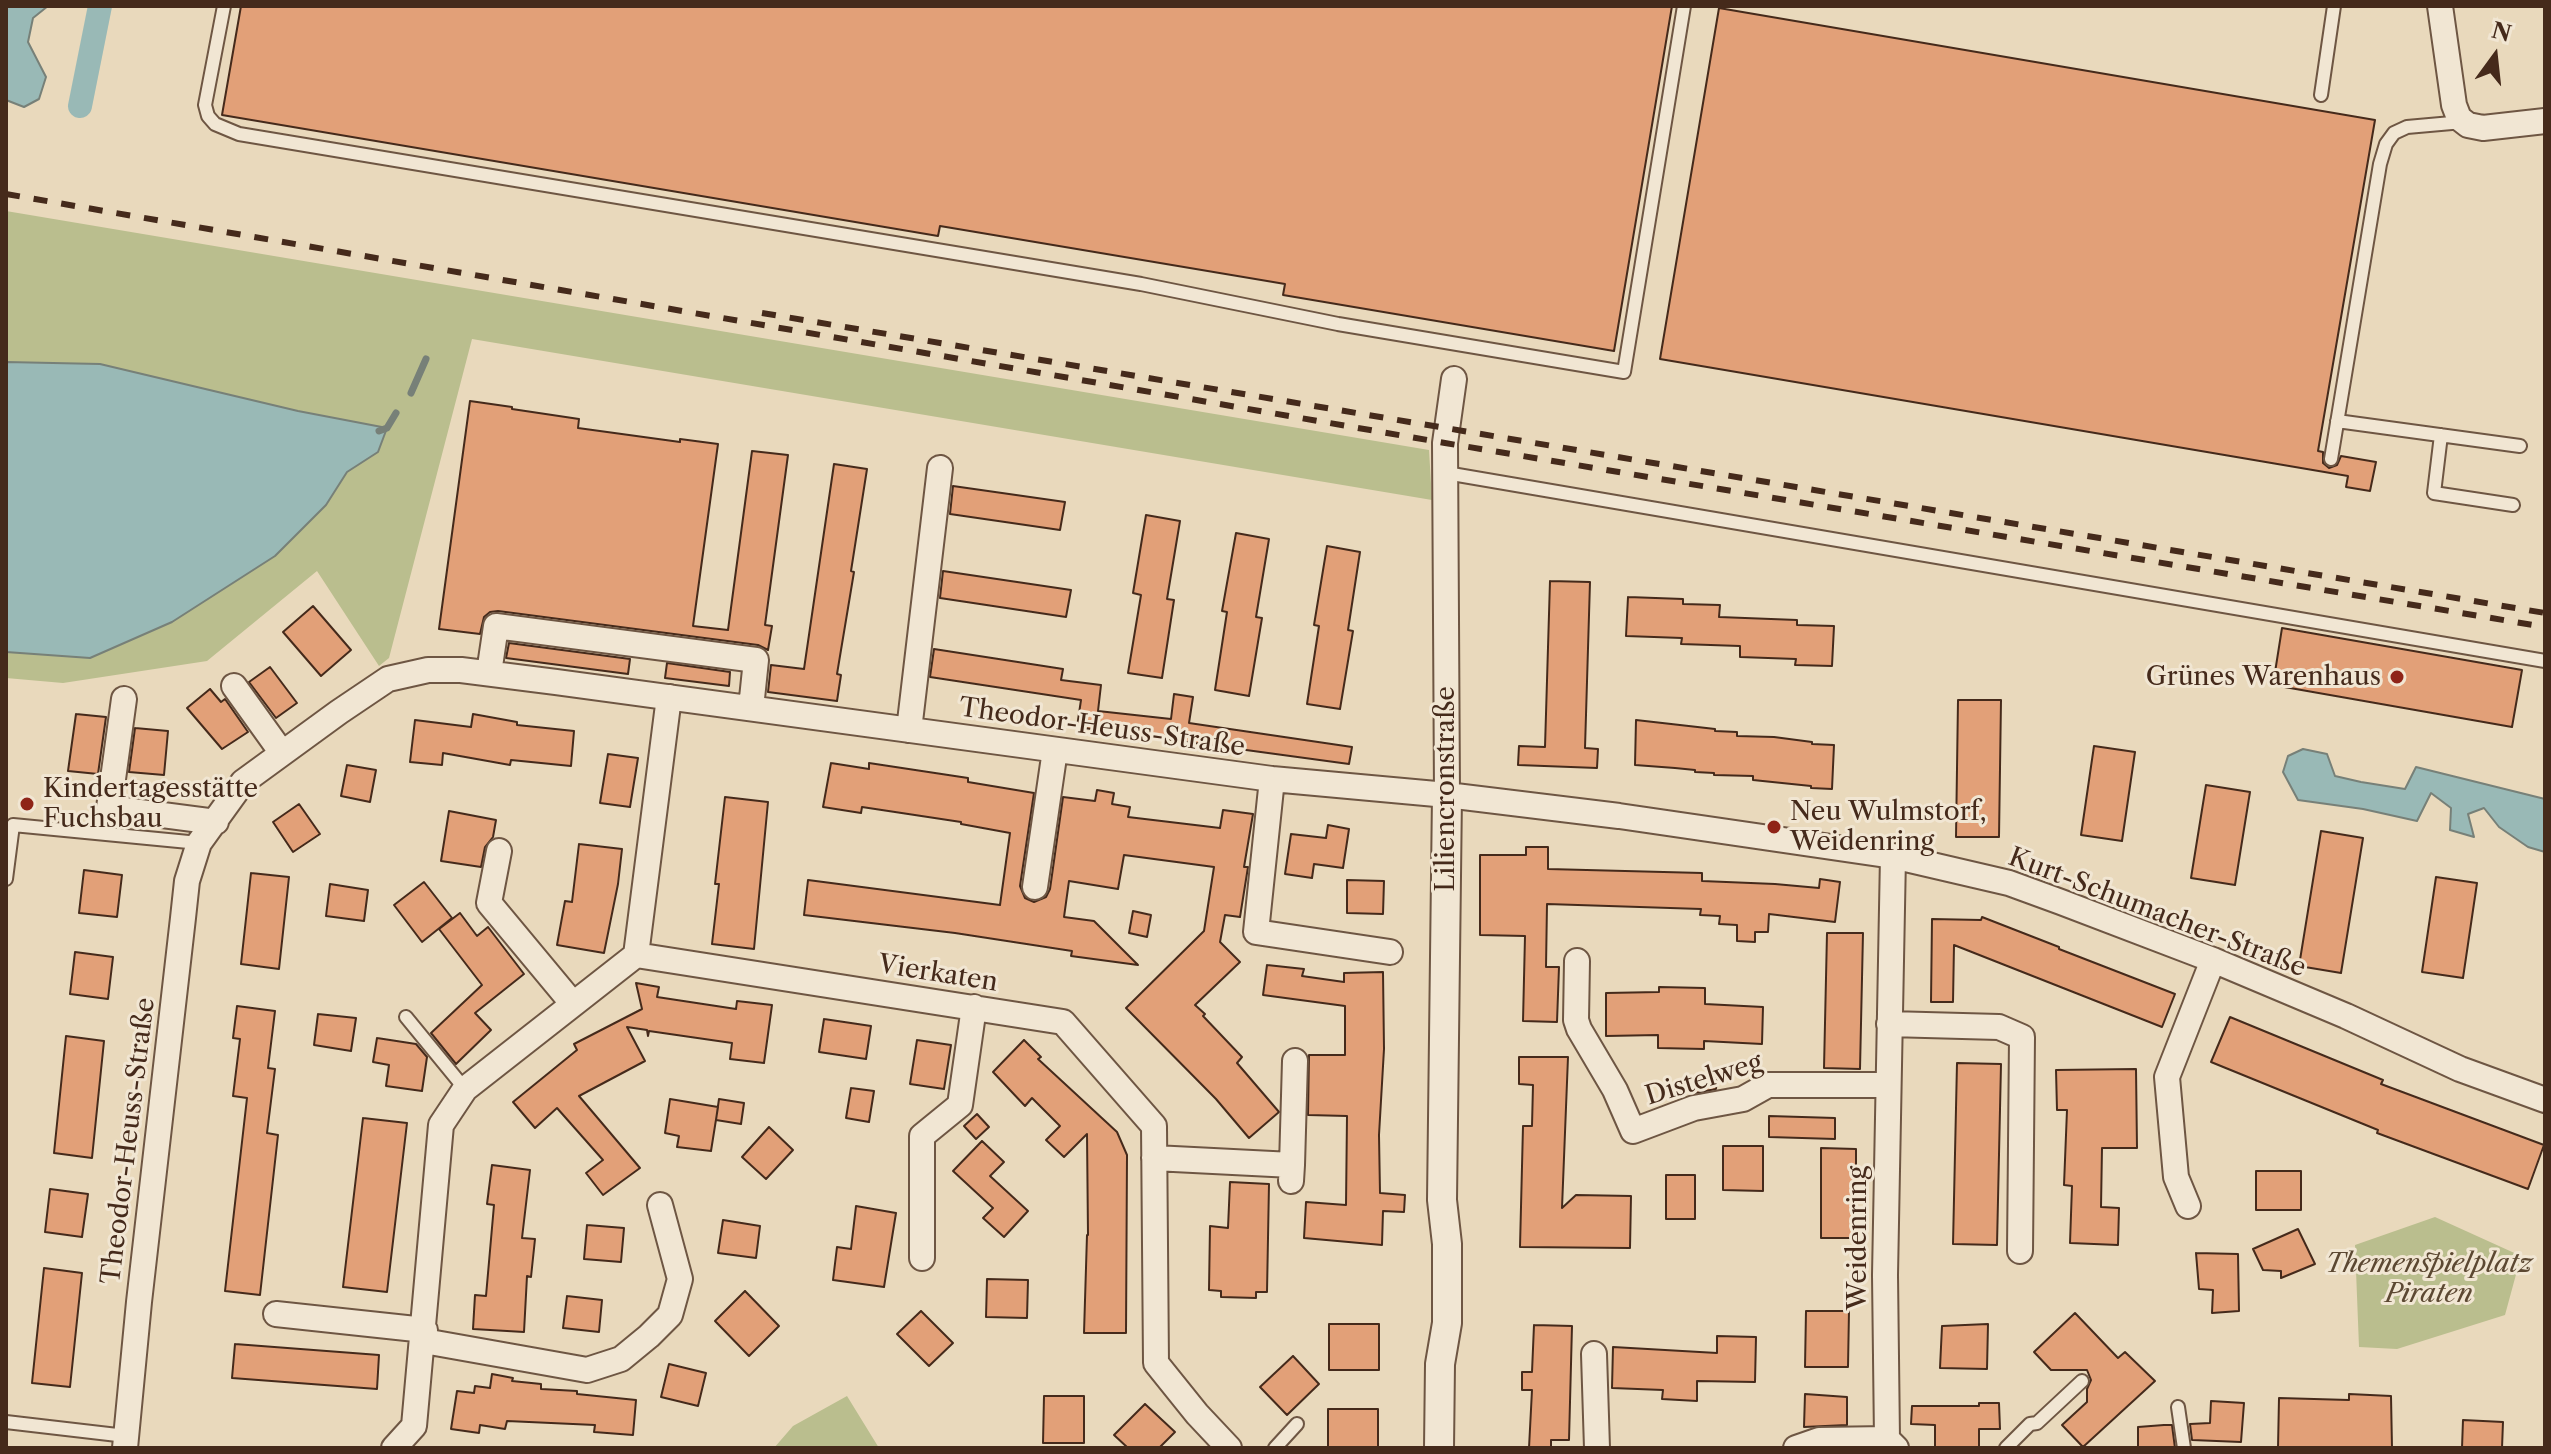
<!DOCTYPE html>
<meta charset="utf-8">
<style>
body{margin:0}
#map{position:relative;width:2551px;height:1454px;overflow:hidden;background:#e9d9bc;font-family:"Libre Caslon Text",serif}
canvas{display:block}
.frame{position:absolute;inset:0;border:8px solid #452a1b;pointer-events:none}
.north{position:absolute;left:2455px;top:16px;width:80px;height:80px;-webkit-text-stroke:6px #f1e6d3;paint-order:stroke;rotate:15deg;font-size:22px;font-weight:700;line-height:32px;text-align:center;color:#452a1b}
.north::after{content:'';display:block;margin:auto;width:28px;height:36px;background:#452a1b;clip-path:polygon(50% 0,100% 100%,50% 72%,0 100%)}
</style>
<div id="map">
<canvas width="2551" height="1454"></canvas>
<div class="frame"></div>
<div class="north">N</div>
</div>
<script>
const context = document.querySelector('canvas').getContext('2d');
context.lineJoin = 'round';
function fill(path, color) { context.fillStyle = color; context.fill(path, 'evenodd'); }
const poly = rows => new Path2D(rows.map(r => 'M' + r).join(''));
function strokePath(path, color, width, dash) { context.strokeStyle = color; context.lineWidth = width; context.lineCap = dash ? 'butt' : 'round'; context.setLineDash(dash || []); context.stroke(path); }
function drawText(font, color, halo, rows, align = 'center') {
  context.font = font + ' "Libre Caslon Text",serif'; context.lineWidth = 6; context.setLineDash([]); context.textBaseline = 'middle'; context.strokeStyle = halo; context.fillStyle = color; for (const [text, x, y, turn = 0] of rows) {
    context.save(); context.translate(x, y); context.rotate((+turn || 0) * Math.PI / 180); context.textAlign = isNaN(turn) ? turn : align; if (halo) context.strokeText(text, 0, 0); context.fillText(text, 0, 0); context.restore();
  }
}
const green = poly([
 [6,211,1429,450,1432,500,472,339,389,658,379,666,317,571,207,661,63,683,6,678,6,652,91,658,326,505,347,472,378,452,387,429,298,411,100,364,6,362],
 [2435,1217,2521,1256,2505,1315,2397,1349,2359,1347,2355,1245],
 [847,1396,879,1448,774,1448,793,1426]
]);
const water = poly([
 [6,6,48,6,33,18,28,42,46,77,39,99,24,107,6,100,6,6],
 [6,362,100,364,298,411,387,428,378,452,347,472,326,505,275,556,172,622,90,658,6,652,6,362],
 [2303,749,2327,754,2335,776,2361,782,2405,789,2416,767,2545,799,2545,852,2528,847,2499,827,2484,808,2468,814,2474,837,2450,830,2451,808,2431,793,2417,821,2363,809,2298,800,2283,772,2288,756,2303,749]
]);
const stream = poly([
 [411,393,426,359],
 [379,431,387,428,396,413]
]);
const canal = poly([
 [80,106,100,6]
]);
const building = poly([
 [241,6,1672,6,1614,351,1283,295,1285,284,940,226,938,236,222,115,241,6],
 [1719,8,2375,120,2318,451,2323,452,2323,463,2329,468,2337,465,2341,456,2376,462,2370,491,2346,487,2348,476,1660,359,1719,8],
 [470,401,512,407,512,409,579,419,578,428,680,442,680,439,718,444,693,626,728,630,752,451,788,455,765,625,772,626,768,650,758,645,498,611,490,612,484,617,480,634,439,629,470,401],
 [834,464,867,469,851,571,854,572,837,674,841,675,837,701,768,692,771,665,804,669,834,464],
 [953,486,1065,502,1060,530,950,514,953,486],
 [1146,515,1180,521,1167,599,1174,600,1162,678,1128,673,1141,595,1133,593,1146,515],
 [1236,533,1269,539,1256,617,1262,618,1249,696,1215,690,1227,612,1222,611,1236,533],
 [1327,546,1360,552,1348,630,1353,631,1340,709,1307,704,1319,626,1314,625,1327,546],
 [943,571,1071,590,1066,617,940,598,943,571],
 [1550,581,1590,582,1585,748,1598,749,1597,768,1518,765,1519,746,1545,747,1550,581],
 [1628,597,1683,599,1683,604,1720,605,1719,617,1797,620,1797,625,1834,626,1832,666,1795,665,1796,659,1740,657,1740,646,1681,644,1682,638,1626,636,1628,597],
 [313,606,351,650,321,676,283,632,313,606],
 [2282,628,2522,670,2512,727,2273,685,2282,628],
 [509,643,630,659,628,674,506,658,509,643],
 [934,649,1063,669,1061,680,1101,685,1098,711,1171,719,1174,694,1193,697,1189,723,1352,747,1349,764,1077,727,1081,700,930,677,934,649],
 [667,663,730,672,729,686,665,678,667,663],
 [270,667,297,703,276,718,249,682,270,667],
 [210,689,221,702,225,699,248,732,222,749,187,708,210,689],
 [1958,700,2001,700,1999,837,1956,837,1958,700],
 [76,714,106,717,98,774,68,771,76,714],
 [473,714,517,722,517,725,574,731,571,766,511,760,510,765,443,753,442,765,410,762,415,720,471,727,473,714],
 [1636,720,1715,729,1715,731,1737,732,1737,736,1774,737,1812,742,1812,744,1834,745,1832,789,1811,788,1811,786,1753,780,1753,776,1714,775,1714,773,1695,772,1695,770,1675,768,1635,765,1636,720],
 [135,728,168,731,164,775,129,772,135,728],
 [2094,746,2135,752,2122,841,2081,835,2094,746],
 [608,754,638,758,630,807,600,803,608,754],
 [831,763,869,769,869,763,968,778,968,782,1034,793,1020,886,1025,898,1034,902,1046,897,1050,889,1063,797,1095,801,1097,790,1114,793,1112,804,1130,807,1128,817,1220,828,1223,810,1253,814,1244,867,1248,867,1240,917,1225,915,1220,942,1240,962,1195,1005,1205,1014,1203,1016,1242,1057,1237,1063,1279,1112,1249,1138,1216,1099,1126,1008,1204,931,1214,867,1124,855,1118,889,1069,881,1064,917,1094,921,1138,965,1071,956,1072,951,955,933,804,915,808,880,1000,905,1010,833,961,824,961,822,862,807,861,813,823,807,831,763],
 [347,765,376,770,370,802,341,796,347,765],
 [2206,785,2250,792,2235,885,2191,878,2206,785],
 [725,797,768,802,754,949,712,944,719,884,715,884,725,797],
 [299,804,320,834,293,852,273,822,299,804],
 [449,811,496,820,493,837,485,847,481,867,441,861,449,811],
 [1328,825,1349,829,1343,868,1314,864,1312,878,1285,874,1291,834,1326,838,1328,825],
 [2321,831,2363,838,2341,973,2299,966,2321,831],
 [579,844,622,849,618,884,604,953,557,945,565,901,572,902,579,844],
 [1526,847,1548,847,1548,869,1702,873,1702,881,1775,884,1819,888,1820,879,1840,882,1835,922,1769,914,1768,932,1755,932,1755,942,1737,941,1737,925,1719,924,1720,916,1700,915,1701,909,1547,904,1546,967,1559,967,1557,1022,1523,1021,1525,936,1480,935,1480,855,1526,855,1526,847],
 [84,870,122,875,117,917,79,913,84,870],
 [251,873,289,877,279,969,241,964,251,873],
 [2436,877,2477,883,2463,978,2422,972,2436,877],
 [1347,880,1384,881,1383,914,1347,913,1347,880],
 [424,882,452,918,422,942,394,905,424,882],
 [330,884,368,890,364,921,326,916,330,884],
 [1133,911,1151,915,1147,937,1129,933,1133,911],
 [460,913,477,936,488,927,524,974,475,1013,491,1030,456,1064,431,1033,482,985,439,929,460,913],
 [1982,917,2059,947,2059,949,2175,994,2162,1027,1954,945,1953,1002,1931,1002,1932,919,1981,920,1982,917],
 [1827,933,1863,933,1860,1069,1824,1068,1827,933],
 [75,952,113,957,108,999,70,994,75,952],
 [1267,965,1304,969,1302,976,1344,982,1344,973,1383,972,1384,1049,1379,1135,1380,1193,1405,1195,1404,1212,1383,1211,1382,1245,1304,1238,1306,1202,1346,1205,1347,1116,1308,1115,1309,1055,1345,1055,1345,1006,1263,995,1267,965],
 [636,983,659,987,657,997,736,1009,737,1001,772,1005,764,1063,730,1059,732,1043,649,1031,648,1036,647,1030,627,1027,645,1061,579,1096,640,1168,603,1195,586,1173,603,1160,557,1108,535,1128,513,1102,577,1050,574,1044,642,1009,636,983],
 [1659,987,1705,988,1705,1004,1763,1007,1762,1044,1704,1041,1704,1049,1658,1048,1658,1035,1606,1036,1606,993,1659,992,1659,987],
 [237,1006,275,1011,268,1068,275,1069,267,1133,278,1135,260,1295,225,1291,247,1098,233,1096,240,1039,233,1038,237,1006],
 [318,1014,356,1018,351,1051,314,1045,318,1014],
 [2230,1017,2383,1080,2381,1084,2544,1145,2528,1189,2377,1133,2378,1130,2211,1062,2230,1017],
 [824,1019,871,1026,866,1059,819,1052,824,1019],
 [66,1036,104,1041,92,1158,54,1153,66,1036],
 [377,1038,416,1044,427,1057,422,1091,386,1086,389,1065,373,1062,377,1038],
 [917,1040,951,1045,944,1089,910,1084,917,1040],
 [1024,1040,1041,1057,1038,1059,1117,1132,1127,1155,1126,1333,1084,1333,1087,1235,1088,1235,1087,1134,1064,1157,1046,1140,1060,1126,1032,1098,1025,1106,993,1072,1024,1040],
 [1519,1057,1568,1057,1562,1208,1576,1195,1631,1196,1630,1248,1520,1247,1523,1126,1532,1126,1533,1085,1519,1084,1519,1057],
 [1957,1063,2001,1064,1997,1245,1953,1244,1957,1063],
 [2136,1069,2137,1148,2102,1148,2101,1207,2119,1208,2118,1245,2070,1243,2072,1186,2064,1185,2067,1110,2057,1110,2056,1070,2136,1069],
 [1696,1076,1717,1077,1716,1089,1695,1093,1696,1076],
 [851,1088,874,1091,869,1122,846,1118,851,1088],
 [670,1099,718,1107,711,1151,677,1147,679,1136,665,1133,670,1099],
 [719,1099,744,1103,741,1124,716,1120,719,1099],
 [977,1114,989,1127,976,1139,964,1126,977,1114],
 [1769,1116,1835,1118,1835,1139,1769,1137,1769,1116],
 [363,1118,407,1123,387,1292,343,1287,363,1118],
 [769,1127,793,1150,766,1179,742,1157,769,1127],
 [982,1141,1004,1162,990,1176,1028,1211,1004,1237,983,1218,993,1208,953,1171,982,1141],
 [1723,1146,1763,1146,1763,1191,1723,1190,1723,1146],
 [1821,1148,1856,1149,1856,1238,1821,1238,1821,1148],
 [492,1165,530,1170,522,1238,535,1239,531,1277,527,1276,524,1332,473,1329,475,1295,486,1296,494,1205,487,1204,492,1165],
 [2256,1171,2301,1171,2301,1210,2256,1210,2256,1171],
 [1666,1175,1695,1175,1695,1219,1666,1219,1666,1175],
 [1230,1182,1269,1184,1267,1292,1256,1292,1256,1298,1221,1297,1221,1291,1209,1290,1210,1226,1228,1228,1230,1182],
 [50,1189,88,1194,82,1237,45,1232,50,1189],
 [856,1206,896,1213,884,1287,833,1280,837,1247,851,1249,856,1206],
 [723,1220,760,1226,756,1258,718,1253,723,1220],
 [587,1225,624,1228,621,1262,584,1259,587,1225],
 [2298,1229,2315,1264,2281,1278,2281,1271,2263,1270,2253,1249,2298,1229],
 [2196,1253,2238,1254,2239,1311,2212,1313,2213,1290,2199,1289,2196,1253],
 [44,1268,82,1273,70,1387,32,1383,44,1268],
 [987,1279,1028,1280,1027,1318,986,1317,987,1279],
 [745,1291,779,1326,749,1356,715,1321,745,1291],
 [567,1296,602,1300,599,1332,563,1328,567,1296],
 [921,1311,953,1343,929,1366,897,1334,921,1311],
 [1806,1311,1849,1311,1848,1367,1805,1367,1806,1311],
 [2075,1313,2118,1358,2125,1352,2155,1381,2083,1447,2062,1425,2087,1402,2087,1389,2091,1380,2087,1370,2051,1370,2034,1352,2075,1313],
 [1329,1324,1379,1324,1379,1370,1329,1370,1329,1324],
 [1988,1324,1987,1369,1940,1368,1942,1326,1988,1324],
 [1534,1325,1572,1326,1569,1440,1551,1440,1551,1448,1529,1448,1532,1390,1522,1390,1522,1372,1532,1372,1534,1325],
 [1717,1336,1756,1337,1755,1382,1697,1381,1697,1401,1662,1399,1663,1390,1612,1388,1613,1347,1717,1353,1717,1336],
 [235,1344,379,1355,377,1389,232,1378,235,1344],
 [1293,1356,1319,1384,1287,1415,1260,1387,1293,1356],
 [669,1364,706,1373,698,1406,661,1397,669,1364],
 [492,1374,513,1378,512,1381,541,1384,541,1389,577,1391,577,1394,636,1400,633,1435,594,1432,595,1425,507,1421,505,1429,480,1425,479,1433,451,1429,457,1391,474,1393,475,1386,490,1388,492,1374],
 [1805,1394,1847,1397,1847,1425,1804,1427,1805,1394],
 [2349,1394,2391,1396,2392,1448,2278,1448,2279,1398,2349,1400,2349,1394],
 [1044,1396,1084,1396,1084,1443,1043,1443,1044,1396],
 [2211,1401,2244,1403,2241,1442,2192,1440,2190,1424,2210,1423,2211,1401],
 [1979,1403,1999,1403,2000,1429,1979,1429,1979,1448,1935,1448,1935,1425,1911,1424,1912,1406,1979,1406,1979,1403],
 [1145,1404,1175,1432,1159,1448,1128,1448,1114,1435,1145,1404],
 [1328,1409,1378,1409,1378,1448,1328,1448,1328,1409],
 [2463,1420,2503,1422,2502,1448,2462,1448,2463,1420],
 [2164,1425,2172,1425,2175,1448,2138,1448,2138,1427,2164,1425]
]);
const service = poly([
 [224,6,205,105,208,116,215,124,239,134,1141,284,1338,324,1624,372,1684,6],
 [2321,95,2334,6],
 [2337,421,2520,446],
 [2441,435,2434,493,2513,505],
 [2331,459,2380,164,2386,144,2394,133,2407,127,2463,122],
 [1446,473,2545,661],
 [6,879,13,825,199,843],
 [406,1017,465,1089],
 [2178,1407,2184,1448],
 [6,1422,126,1436],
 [1275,1448,1297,1424],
 [2006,1448,2030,1424,2037,1423,2082,1381]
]);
const minor = poly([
 [2440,6,2454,105,2459,118,2468,125,2483,128,2545,121],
 [489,673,496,626,756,660,751,708],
 [234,686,282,753],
 [124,699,109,808,216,822],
 [909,730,940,468],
 [1272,779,1256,932,1390,952],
 [1447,795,1445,443,1454,379],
 [499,851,489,903,573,1004],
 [1893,856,1885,1275,1887,1439,1896,1448],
 [1035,887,1055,750],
 [636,955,1063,1022,1154,1126,1156,1363,1197,1414,1229,1448],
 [1577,961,1576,1020,1579,1029,1615,1090,1633,1131,1694,1108,1743,1099,1768,1085,1888,1085],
 [1889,1024,1999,1027,2022,1037,2020,1251],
 [1154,1158,1292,1165,1291,1181],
 [1292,1165,1295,1061],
 [2188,1206,2176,1177,2167,1077,2213,960],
 [922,1258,922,1136,960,1105,974,1007],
 [276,1314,425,1330],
 [424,1341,587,1370,621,1359,649,1336,670,1315,680,1279,660,1205],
 [1594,1354,1597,1448],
 [125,1448,139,1302,183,918,187,881,199,843,243,782,339,712,388,679,428,670,461,670,556,682,1272,779,1447,795,1619,816,1893,856,2009,883,2061,902,2213,960,2346,1016,2460,1069,2545,1100],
 [394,1448,414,1426,441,1125,465,1089,636,955,669,697],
 [1796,1448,1819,1440,1887,1439]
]);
const tertiary = poly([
 [1439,1448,1440,1364,1447,1323,1447,1244,1442,1200,1447,795]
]);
const rail = poly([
 [6,194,1445,443,2545,627],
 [762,313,2545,613]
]);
const markers = [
 [2397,677,8,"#8f2418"],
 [27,804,8,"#8f2418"],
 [1774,827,8,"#8f2418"]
];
const poiNames = [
 ["Grünes Warenhaus",2381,677,"right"],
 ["Kindertagesstätte",43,789],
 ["Fuchsbau",43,819],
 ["Neu Wulmstorf,",1790,812],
 ["Weidenring",1790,842]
];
const streetNames = [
 ["Theodor-Heuss-Straße",1102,728,8],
 ["Liliencronstraße",1446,789,-90],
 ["Kurt-Schumacher-Straße",2157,913,21],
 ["Vierkaten",938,974,9],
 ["Distelweg",1704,1080,-17],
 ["Theodor-Heuss-Straße",129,1141,-83],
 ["Weidenring",1858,1238,-90]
];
const parkNames = [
 ["Themenspielplatz",2429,1264],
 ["Piraten",2429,1294]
];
fill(green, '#babe8e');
fill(water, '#99b9b6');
strokePath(water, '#778078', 2);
strokePath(stream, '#778078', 7);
strokePath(canal, '#99b9b6', 24);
fill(building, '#e2a078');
strokePath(building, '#452a1b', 2);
strokePath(service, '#6e5643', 16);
strokePath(minor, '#6e5643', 28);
strokePath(tertiary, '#6e5643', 32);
strokePath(service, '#f1e6d3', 12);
strokePath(minor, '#f1e6d3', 24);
strokePath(tertiary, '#f1e6d3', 28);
strokePath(rail, '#452a1b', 6, [14, 14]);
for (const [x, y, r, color] of markers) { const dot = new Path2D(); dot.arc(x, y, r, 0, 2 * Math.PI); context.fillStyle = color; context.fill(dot); strokePath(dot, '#f1e6d3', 3); }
drawText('26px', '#452a1b', '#f1e6d3', poiNames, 'left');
drawText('26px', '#452a1b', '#f1e6d3', streetNames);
drawText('italic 26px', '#5c4832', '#f1e6d3', parkNames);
</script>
